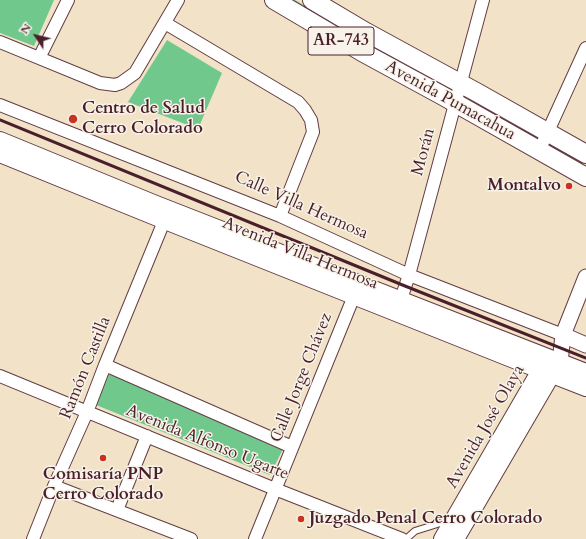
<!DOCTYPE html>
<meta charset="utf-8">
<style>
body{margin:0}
#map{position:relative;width:586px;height:539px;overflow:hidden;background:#f2e2c7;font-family:Cardo,serif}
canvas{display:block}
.north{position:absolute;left:16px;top:16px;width:40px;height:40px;-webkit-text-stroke:3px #f7f3e8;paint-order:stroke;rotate:305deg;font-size:11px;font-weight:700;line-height:16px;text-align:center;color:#4a1f2b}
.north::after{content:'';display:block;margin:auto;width:14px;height:18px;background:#4a1f2b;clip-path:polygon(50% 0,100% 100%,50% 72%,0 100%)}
</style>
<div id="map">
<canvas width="586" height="539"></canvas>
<div class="north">N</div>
</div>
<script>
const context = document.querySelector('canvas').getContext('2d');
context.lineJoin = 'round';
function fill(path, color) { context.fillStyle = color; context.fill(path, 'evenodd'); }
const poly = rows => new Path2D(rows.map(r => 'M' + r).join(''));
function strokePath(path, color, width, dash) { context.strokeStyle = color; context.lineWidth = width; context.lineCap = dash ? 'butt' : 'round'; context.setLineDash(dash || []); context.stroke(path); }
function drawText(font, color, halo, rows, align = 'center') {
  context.font = font + ' Cardo,serif'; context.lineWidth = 3; context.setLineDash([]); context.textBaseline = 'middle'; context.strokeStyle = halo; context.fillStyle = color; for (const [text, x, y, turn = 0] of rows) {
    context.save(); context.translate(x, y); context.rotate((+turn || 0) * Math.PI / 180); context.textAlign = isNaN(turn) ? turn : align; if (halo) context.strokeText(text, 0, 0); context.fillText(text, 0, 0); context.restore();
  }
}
const green = poly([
 [0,0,54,0,34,46,0,33],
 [284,0,295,0,364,40,444,83,442,87],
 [167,40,222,73,198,129,128,102],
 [109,373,284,447,270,475,96,405]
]);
const service = poly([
 [406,539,415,531,450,520]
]);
const minor = poly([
 [165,23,298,102,305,110,311,120,313,132,280,216],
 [0,42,100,83,115,85,121,83,135,73,178,0],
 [39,58,68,0],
 [0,105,280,216,409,275,563,335],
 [539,151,586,48],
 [398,308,409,275,483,0],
 [105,365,292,447],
 [0,376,275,489,402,539],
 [54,486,191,539],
 [117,510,147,436],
 [33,539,54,486,87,412,105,365,167,214],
 [255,539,354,296]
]);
const tertiary = poly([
 [563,335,586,345],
 [560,362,563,335,586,277]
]);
const secondary = poly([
 [0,140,156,204,586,372],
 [0,154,165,221,519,362,586,388],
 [442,539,546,360],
 [456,539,557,366]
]);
const primary = poly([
 [274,0,362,52,443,96,586,177],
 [312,0,366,32,478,93,586,154]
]);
const rail = poly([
 [0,120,405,286,586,358]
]);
const markers = [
 [73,119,5,"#c8321e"],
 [569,186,4,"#c8321e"],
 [103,458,4,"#c8321e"],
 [301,519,4,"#c8321e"]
];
const shields = [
 [341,41,66]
];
const shieldNames = [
 ["AR-743",341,41]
];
const streetNames = [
 ["Avenida Pumacahua",450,101,29],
 ["Morán",424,152,-75],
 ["Calle Villa Hermosa",301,206,24],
 ["Avenida Villa Hermosa",300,254,22],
 ["Ramón Castilla",86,368,-68],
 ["Calle Jorge Chávez",302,378,-68],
 ["Avenida José Olaya",486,427,-60],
 ["Avenida Alfonso Ugarte",207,443,22]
];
const poiNames = [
 ["Centro de Salud",82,109],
 ["Cerro Colorado",82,129],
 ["Montalvo",561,186,"right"],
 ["Comisaría PNP",103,475,"center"],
 ["Cerro Colorado",103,495,"center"],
 ["Juzgado Penal Cerro Colorado",309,519]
];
fill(green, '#70c88d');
strokePath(service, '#633c42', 8);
strokePath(minor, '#633c42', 14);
strokePath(tertiary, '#633c42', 17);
strokePath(secondary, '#633c42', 18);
strokePath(primary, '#633c42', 20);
strokePath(service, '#fff', 6);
strokePath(minor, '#fff', 12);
strokePath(tertiary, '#fff', 15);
strokePath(secondary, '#fff', 16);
strokePath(primary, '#fff', 18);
strokePath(rail, '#4a1f2b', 3);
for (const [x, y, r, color] of markers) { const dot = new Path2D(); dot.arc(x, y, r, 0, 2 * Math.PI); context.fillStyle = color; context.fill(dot); strokePath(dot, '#f7f3e8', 1.5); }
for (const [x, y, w] of shields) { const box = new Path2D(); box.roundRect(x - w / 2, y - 14, w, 28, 3); context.fillStyle = '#f7f3e8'; context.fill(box); strokePath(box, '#4a1f2b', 1); }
drawText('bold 16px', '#4a1f2b', null, shieldNames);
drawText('17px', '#4a1f2b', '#f7f3e8', streetNames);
drawText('bold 17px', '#4a1f2b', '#f7f3e8', poiNames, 'left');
</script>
